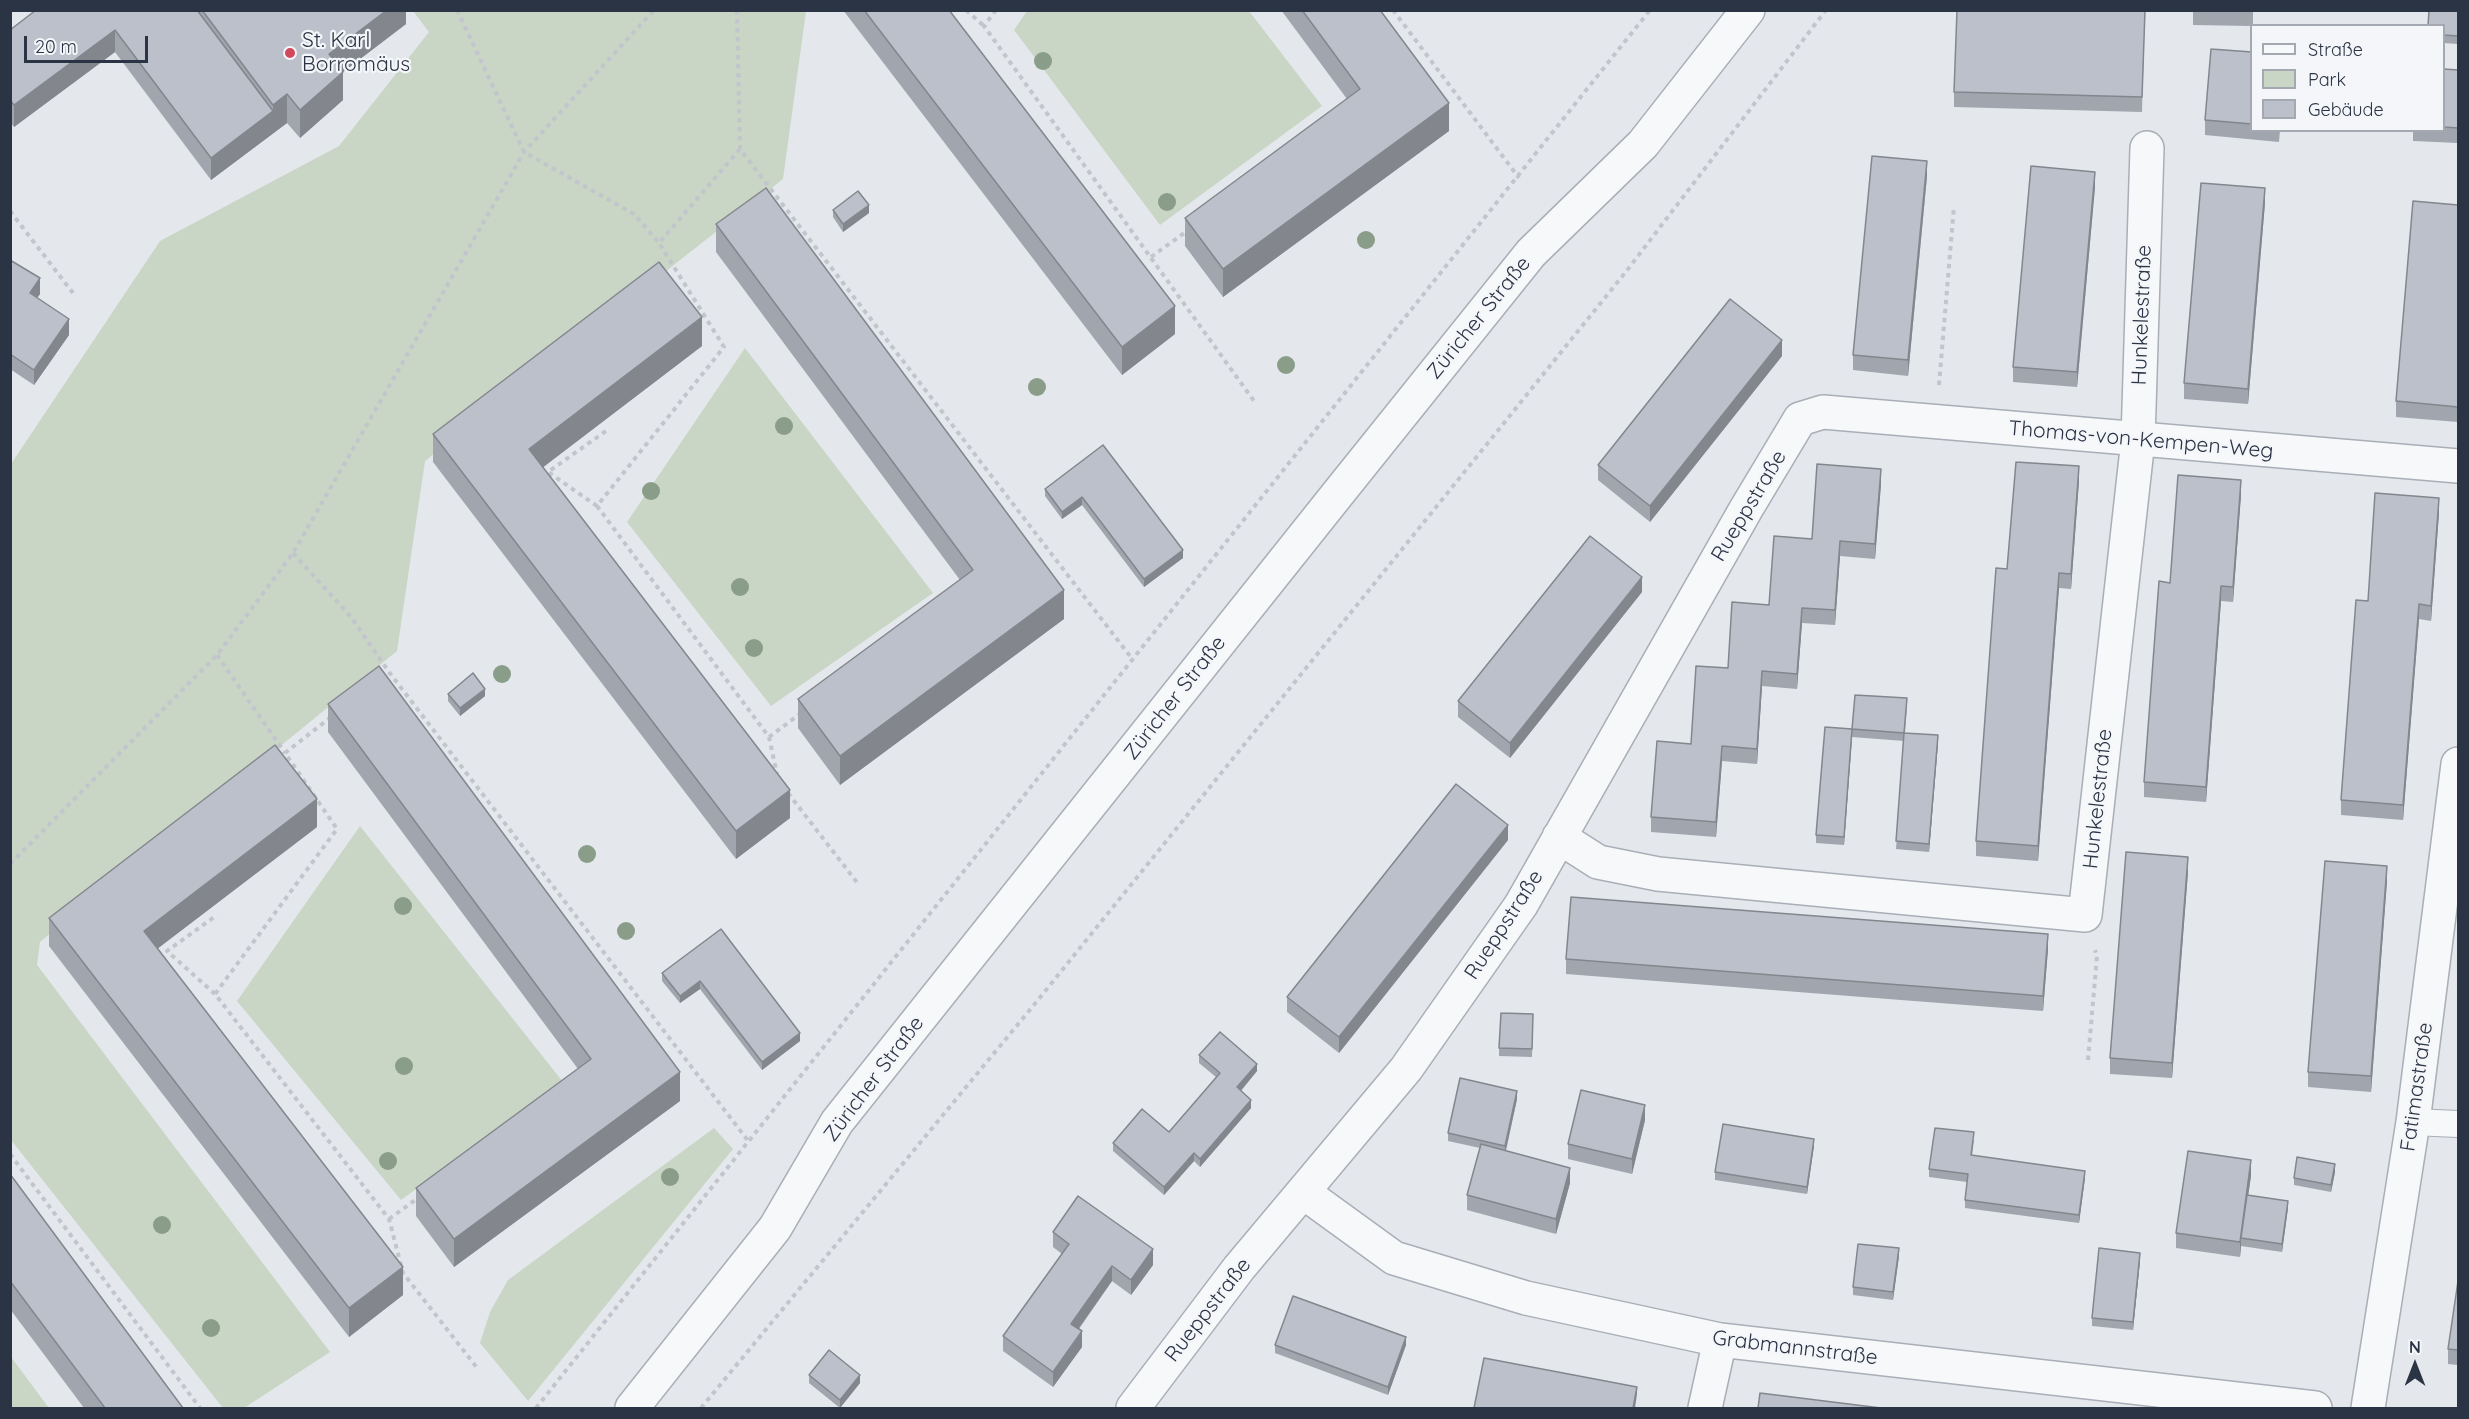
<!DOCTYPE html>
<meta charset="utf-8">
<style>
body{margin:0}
#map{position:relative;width:2469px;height:1419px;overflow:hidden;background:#e4e7ec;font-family:Quicksand,sans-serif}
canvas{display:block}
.frame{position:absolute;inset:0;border:12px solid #2b3445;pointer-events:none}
.legend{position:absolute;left:2250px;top:24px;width:195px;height:108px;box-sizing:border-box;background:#f4f6f9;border:2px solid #a4a8b1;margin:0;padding:8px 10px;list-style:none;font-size:18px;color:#2b3445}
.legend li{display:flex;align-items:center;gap:12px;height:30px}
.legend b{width:30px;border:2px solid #a4a8b1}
.north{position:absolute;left:2385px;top:1335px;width:60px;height:60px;-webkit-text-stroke:4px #f4f6f9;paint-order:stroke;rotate:0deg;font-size:16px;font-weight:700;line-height:24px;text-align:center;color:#2b3445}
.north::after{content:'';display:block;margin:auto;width:21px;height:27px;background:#2b3445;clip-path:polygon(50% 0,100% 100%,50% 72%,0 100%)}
.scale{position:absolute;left:24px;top:36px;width:124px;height:27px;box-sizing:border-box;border:3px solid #2b3445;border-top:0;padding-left:8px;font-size:18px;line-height:21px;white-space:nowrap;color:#2b3445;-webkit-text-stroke:4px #f4f6f9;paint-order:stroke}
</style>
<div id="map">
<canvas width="2469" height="1419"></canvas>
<div class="frame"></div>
<ul class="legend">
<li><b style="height:8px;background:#f7f8fa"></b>Straße</li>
<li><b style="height:16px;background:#c9d6c5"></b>Park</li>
<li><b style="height:16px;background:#bbc0ca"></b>Gebäude</li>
</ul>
<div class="north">N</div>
<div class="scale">20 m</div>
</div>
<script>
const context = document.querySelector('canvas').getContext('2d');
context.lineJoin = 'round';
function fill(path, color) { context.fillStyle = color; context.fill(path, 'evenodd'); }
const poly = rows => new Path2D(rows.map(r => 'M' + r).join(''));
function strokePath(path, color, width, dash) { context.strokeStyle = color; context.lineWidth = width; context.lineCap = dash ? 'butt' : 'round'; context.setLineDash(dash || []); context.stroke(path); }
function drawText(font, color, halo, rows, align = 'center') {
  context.font = font + ' Quicksand,sans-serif'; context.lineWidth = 4.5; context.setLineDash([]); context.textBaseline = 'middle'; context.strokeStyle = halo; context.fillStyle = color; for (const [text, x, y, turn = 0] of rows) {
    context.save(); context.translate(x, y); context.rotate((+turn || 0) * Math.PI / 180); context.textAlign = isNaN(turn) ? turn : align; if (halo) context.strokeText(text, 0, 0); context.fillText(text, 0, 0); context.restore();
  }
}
const green = poly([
 [413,11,806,11,783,179,425,461,397,651,40,942,37,965,330,1352,244,1408,223,1408,11,1140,11,464,160,241,339,146,429,32],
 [1027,11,1249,11,1322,106,1160,225,1014,30],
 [745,348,933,593,771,706,627,522],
 [360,826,563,1082,401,1200,237,1001],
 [714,1128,733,1149,528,1401,480,1343,490,1312,508,1280],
 [11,1357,49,1408,11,1408]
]);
const path = poly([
 [457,10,524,152,634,214,659,243],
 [737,10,740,149,1133,660],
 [966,10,984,26],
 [996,10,984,26,1254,401],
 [1393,10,1519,178],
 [740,149,659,243,724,347,597,506,769,737,777,774],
 [10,211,73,293],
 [1151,257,1187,231],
 [1939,385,1954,206],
 [597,506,548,472,606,431],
 [293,553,351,617,389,672,749,1142],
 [217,655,285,753],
 [382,677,389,672],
 [331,717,285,753,337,829,215,994,389,1219,403,1273,478,1369],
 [769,737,800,714],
 [788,793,859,885],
 [10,864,217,655,293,553,524,152,654,10],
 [215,994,167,951,217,915],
 [2088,1060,2097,956,2095,950],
 [10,1154,200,1408],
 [389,1219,418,1198],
 [536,1408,1650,10],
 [701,1408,1038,1000,1625,273,1826,10]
]);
const service = poly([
 [2413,1122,2458,1124]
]);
const minor = poly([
 [1559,837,1598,862,1658,874,2085,915,2138,440,2147,148],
 [1303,1192,1394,1258,1526,1298,1720,1340,2315,1408],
 [632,1408,775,1228,837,1122,1340,491,1531,253,1643,144,1748,10],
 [1133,1408,1239,1268,1406,1069,1521,905,1746,509,1800,419,1823,412,2458,466],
 [1705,1408,1720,1340],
 [2368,1408,2413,1122,2458,764]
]);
const trees = [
 [1043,61],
 [1167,202],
 [1366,240],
 [1286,365],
 [1037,387],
 [784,426],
 [651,491],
 [740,587],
 [754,648],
 [502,674],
 [587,854],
 [403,906],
 [626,931],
 [404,1066],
 [388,1161],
 [670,1177],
 [162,1225],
 [211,1328]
];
const wall = poly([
 [36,10,406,10,406,24,343,72,343,100,300,138,287,123,211,180,115,52,14,127,10,122,10,30],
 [843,10,949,10,1175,334,1122,375],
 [1281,10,1380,10,1449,131,1223,297,1185,246,1185,218,1347,99],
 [2145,10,2142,112,1954,107,1954,92],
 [2193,10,2253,10,2253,26,2252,26,2193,25],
 [2458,10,2458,44,2444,43,2444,26],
 [2252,52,2252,130,2280,130,2279,142,2205,135,2205,120],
 [2444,69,2458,70,2458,143,2413,141,2413,130,2444,130],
 [1927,176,1908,376,1853,370,1853,355],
 [2095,187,2077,387,2013,382,2013,367],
 [2265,203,2248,404,2184,399,2184,383],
 [2458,205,2458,422,2396,417,2396,401],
 [833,210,869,213,843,232,833,217],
 [716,224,1064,619,840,785,798,728,798,699,960,580,716,252],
 [10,260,40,294,37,298,69,335,34,385,10,369],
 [702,346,543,467,790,818,736,859,433,462,433,434],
 [1782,356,1650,522,1598,480,1598,465],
 [1103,445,1183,558,1144,587,1082,505,1062,519,1045,496,1045,489],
 [2079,481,2071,589,2059,588,2038,861,1976,856,1976,841,2007,569],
 [1881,484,1875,559,1840,556,1835,625,1802,623,1797,689,1762,686,1757,764,1722,761,1716,837,1651,832,1651,817,1691,744,1728,668,1812,539],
 [2241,495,2233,602,2221,601,2206,802,2144,797,2144,782,2170,583],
 [2439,513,2431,621,2419,619,2403,820,2341,815,2341,800,2368,601],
 [1642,592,1510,758,1458,717,1458,701],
 [448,694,485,696,460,716,448,701],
 [328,704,680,1101,454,1267,416,1216,416,1188,578,1069,328,732],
 [1907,706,1905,733,1938,743,1929,852,1896,849,1904,741,1852,737,1844,845,1816,843,1816,835,1852,729],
 [317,827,158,948,403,1295,349,1337,49,946,49,918],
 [1508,840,1339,1053,1287,1012,1287,997],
 [2188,872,2172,1078,2110,1074,2110,1058],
 [2387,881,2371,1092,2308,1087,2308,1072],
 [721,929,800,1041,762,1070,700,989,680,1003,662,981,662,973],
 [2048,949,2043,1011,1566,974,1566,959],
 [1533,1014,1532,1057,1499,1056,1499,1048],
 [1199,1055,1257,1071,1241,1091,1251,1108,1200,1167,1194,1161,1164,1195,1113,1151,1113,1143,1169,1132,1216,1077,1199,1063],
 [1517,1099,1506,1151,1570,1183,1556,1234,1467,1210,1467,1195,1480,1148,1448,1141,1448,1133],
 [1645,1120,1632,1174,1568,1159,1568,1144],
 [1974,1140,1972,1156,2085,1178,2079,1223,1965,1208,1965,1200,1967,1182,1929,1177,1929,1169],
 [1814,1146,1807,1194,1715,1180,1715,1172],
 [2335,1172,2331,1192,2294,1185,2294,1178],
 [10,1174,183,1408,84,1408,10,1309],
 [2251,1176,2248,1195,2288,1208,2282,1252,2241,1246,2240,1257,2176,1248,2176,1233],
 [1053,1232,1153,1265,1131,1295,1112,1281,1079,1329,1082,1347,1053,1387,1003,1351,1003,1336,1062,1254,1053,1247],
 [1899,1256,1893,1300,1853,1295,1853,1287],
 [2140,1261,2133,1330,2092,1326,2092,1318],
 [2458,1281,2458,1365,2448,1364,2448,1349],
 [1275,1345,1406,1345,1388,1395,1275,1353],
 [809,1375,860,1383,840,1408,809,1383]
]);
const shadedWall = poly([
 [387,10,406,10,406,24,343,72,343,100,300,138,300,110,329,54],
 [115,30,115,52,14,127,14,105],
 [287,94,287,123,211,180,211,158,273,111,273,105],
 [1449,103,1449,131,1223,297,1223,269],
 [1927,161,1927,176,1908,376,1908,360],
 [2095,172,2095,187,2077,387,2077,372],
 [2265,188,2265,203,2248,404,2248,389],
 [869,205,869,213,843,232,843,224],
 [40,278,40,294,30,308,30,293],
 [1175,306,1175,334,1122,375,1122,347],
 [702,317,702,346,529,478,529,449],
 [69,319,69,335,34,385,34,370],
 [1782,340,1782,356,1650,522,1650,506],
 [2079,466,2079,481,2071,589,2071,574],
 [1881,469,1881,484,1875,559,1875,544],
 [2241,480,2241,495,2233,602,2233,587],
 [1082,497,1082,505,1062,519,1062,512],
 [2439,498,2439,513,2431,621,2431,606],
 [1840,541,1840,556,1835,625,1835,610],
 [1183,550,1183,558,1144,587,1144,579],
 [2059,573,2059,588,2038,861,2038,846],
 [1642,577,1642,592,1510,758,1510,743],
 [2221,586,2221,601,2206,802,2206,787],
 [1064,590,1064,619,840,785,840,756],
 [2419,604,2419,619,2403,820,2403,805],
 [1802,608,1802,623,1797,689,1797,674],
 [1762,671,1762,686,1757,764,1757,749],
 [485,689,485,696,460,716,460,708],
 [1852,729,1852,737,1844,845,1844,837],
 [1938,735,1938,743,1929,852,1929,844],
 [1722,746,1722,761,1716,837,1716,822],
 [790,790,790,818,736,859,736,831],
 [317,799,317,827,144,959,144,931],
 [1508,825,1508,840,1339,1053,1339,1037],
 [2188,857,2188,872,2172,1078,2172,1063],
 [2387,866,2387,881,2371,1092,2371,1076],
 [2048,934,2048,949,2043,1011,2043,996],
 [700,981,700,989,680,1003,680,996],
 [800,1033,800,1041,762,1070,762,1062],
 [1257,1064,1257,1071,1237,1095,1237,1087],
 [680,1072,680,1101,454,1267,454,1239],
 [1517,1091,1517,1099,1505,1153,1505,1146],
 [1251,1100,1251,1108,1200,1167,1200,1159],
 [1645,1105,1645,1120,1632,1174,1632,1159],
 [1814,1139,1814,1146,1807,1194,1807,1187],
 [1194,1153,1194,1161,1164,1195,1164,1187],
 [2251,1160,2251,1176,2242,1238,2241,1238,2241,1246,2240,1257,2240,1242],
 [2335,1164,2335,1172,2331,1192,2331,1185],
 [1570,1168,1570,1183,1556,1234,1556,1219],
 [2085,1171,2085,1178,2079,1223,2079,1215],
 [2288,1201,2288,1208,2282,1252,2282,1244],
 [1899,1248,1899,1256,1893,1300,1893,1292],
 [1153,1249,1153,1265,1131,1295,1131,1280],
 [2140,1253,2140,1261,2133,1330,2133,1322],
 [1112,1266,1112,1281,1071,1339,1071,1324],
 [403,1267,403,1295,349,1337,349,1308],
 [1082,1331,1082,1347,1053,1387,1053,1372],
 [1406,1337,1406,1345,1388,1395,1388,1387],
 [860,1375,860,1383,840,1408,840,1400],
 [1637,1387,1637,1394,1635,1408,1633,1408]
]);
const building = poly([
 [36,10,197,10,273,111,211,158,115,30,14,105,10,100,10,30,36,10],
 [202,10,387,10,329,54,343,72,300,110,287,94,273,105,202,10],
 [864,10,949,10,1175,306,1122,347,864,10],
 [1302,10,1380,10,1449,103,1223,269,1185,218,1360,89,1302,10],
 [1957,10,2145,10,2142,97,1954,92,1957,10],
 [2429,10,2458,10,2458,36,2444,35,2444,26,2428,26,2429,10],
 [2211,49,2252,52,2252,124,2205,120,2211,49],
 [2444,69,2458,70,2458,128,2444,127,2444,69],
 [1872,156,1927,161,1908,360,1853,355,1872,156],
 [2031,166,2095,172,2077,372,2013,367,2031,166],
 [2201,183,2265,188,2248,389,2184,383,2201,183],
 [766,188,1064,590,840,756,798,699,973,570,716,224,766,188],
 [858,191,869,205,843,224,833,210,858,191],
 [2413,201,2458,205,2458,407,2396,401,2413,201],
 [10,260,40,278,30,293,69,319,34,370,10,354,10,260],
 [659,262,702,317,529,449,790,790,736,831,433,434,659,262],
 [1730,299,1782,340,1650,506,1598,465,1730,299],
 [1103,445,1183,550,1144,579,1082,497,1062,512,1045,489,1103,445],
 [2016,462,2079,466,2071,574,2059,573,2038,846,1976,841,1996,568,2007,569,2016,462],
 [1817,464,1881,469,1875,544,1840,541,1835,610,1802,608,1797,674,1762,671,1757,749,1722,746,1716,822,1651,817,1657,741,1691,744,1696,666,1728,668,1732,602,1769,605,1774,536,1812,539,1817,464],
 [2178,475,2241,480,2233,587,2221,586,2206,787,2144,782,2159,581,2170,583,2178,475],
 [2375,493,2439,498,2431,606,2419,604,2403,805,2341,800,2356,600,2368,601,2375,493],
 [1590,536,1642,577,1510,743,1458,701,1590,536],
 [379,666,680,1072,454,1239,416,1188,591,1059,328,704,379,666],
 [473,673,485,689,460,708,448,694,473,673],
 [1855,695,1907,698,1904,733,1852,729,1855,695],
 [1825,727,1852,729,1844,837,1816,835,1825,727],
 [1904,733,1938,735,1929,844,1896,841,1904,733],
 [275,745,317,799,144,931,403,1267,349,1308,49,918,275,745],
 [1456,784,1508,825,1339,1037,1287,997,1456,784],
 [2126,852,2188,857,2172,1063,2110,1058,2126,852],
 [2325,861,2387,866,2371,1076,2308,1072,2325,861],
 [1571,897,2048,934,2043,996,1566,959,1571,897],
 [721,929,800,1033,762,1062,700,981,680,996,662,973,721,929],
 [1501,1013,1533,1014,1532,1049,1499,1048,1501,1013],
 [1220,1032,1257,1064,1237,1087,1251,1100,1200,1159,1194,1153,1164,1187,1113,1143,1142,1109,1169,1132,1220,1073,1199,1055,1220,1032],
 [1460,1078,1517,1091,1505,1146,1448,1133,1460,1078],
 [1581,1090,1645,1105,1632,1159,1568,1144,1581,1090],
 [1723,1124,1814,1139,1807,1187,1715,1172,1723,1124],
 [1935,1128,1974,1132,1971,1155,2085,1171,2079,1215,1965,1200,1968,1174,1929,1169,1935,1128],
 [1481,1144,1570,1168,1556,1219,1467,1195,1481,1144],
 [2188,1151,2251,1160,2240,1242,2176,1233,2188,1151],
 [2297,1157,2335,1164,2331,1185,2294,1178,2297,1157],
 [10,1174,183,1408,105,1408,10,1281,10,1174],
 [2247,1195,2288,1201,2282,1244,2241,1238,2247,1195],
 [1078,1196,1153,1249,1131,1280,1112,1266,1071,1324,1082,1331,1053,1372,1003,1336,1069,1244,1053,1232,1078,1196],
 [1858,1244,1899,1248,1893,1292,1853,1287,1858,1244],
 [2099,1248,2140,1253,2133,1322,2092,1318,2099,1248],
 [2458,1281,2458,1350,2448,1349,2458,1281],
 [1293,1296,1406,1337,1388,1387,1275,1345,1293,1296],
 [829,1350,860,1375,840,1400,809,1375,829,1350],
 [1484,1358,1637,1387,1633,1408,1474,1408,1484,1358],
 [1760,1393,1881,1408,1758,1408,1760,1393]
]);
const markers = [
 [290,53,6,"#d1495b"]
];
const poiNames = [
 ["St. Karl",302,41],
 ["Borromäus",302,65]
];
const streetNames = [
 ["Hunkelestraße",2142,315,-88],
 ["Züricher Straße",1479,318,-51],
 ["Thomas-von-Kempen-Weg",2141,440,5],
 ["Rueppstraße",1749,506,-59],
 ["Züricher Straße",1175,698,-52],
 ["Hunkelestraße",2098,799,-84],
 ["Rueppstraße",1504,925,-57],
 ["Züricher Straße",874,1079,-53],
 ["Fatimastraße",2417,1087,-82],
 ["Rueppstraße",1208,1310,-52],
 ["Grabmannstraße",1795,1348,7]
];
fill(green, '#c9d6c5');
strokePath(service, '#a9aeb7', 28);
strokePath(minor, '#a9aeb7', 36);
strokePath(path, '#c2c5cb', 4, [4.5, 4.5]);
strokePath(service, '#f7f8fa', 26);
strokePath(minor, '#f7f8fa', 33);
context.fillStyle = '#899d89';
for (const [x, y] of trees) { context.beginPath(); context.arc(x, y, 9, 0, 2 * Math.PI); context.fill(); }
fill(wall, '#a1a5ae');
fill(shadedWall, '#83868d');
fill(building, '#bbc0ca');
strokePath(building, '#83868d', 1.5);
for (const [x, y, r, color] of markers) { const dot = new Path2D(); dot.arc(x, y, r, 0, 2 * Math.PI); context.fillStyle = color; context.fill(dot); strokePath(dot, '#f4f6f9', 2); }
drawText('21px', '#2b3445', '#f4f6f9', poiNames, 'left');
drawText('21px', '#2b3445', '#f4f6f9', streetNames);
</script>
